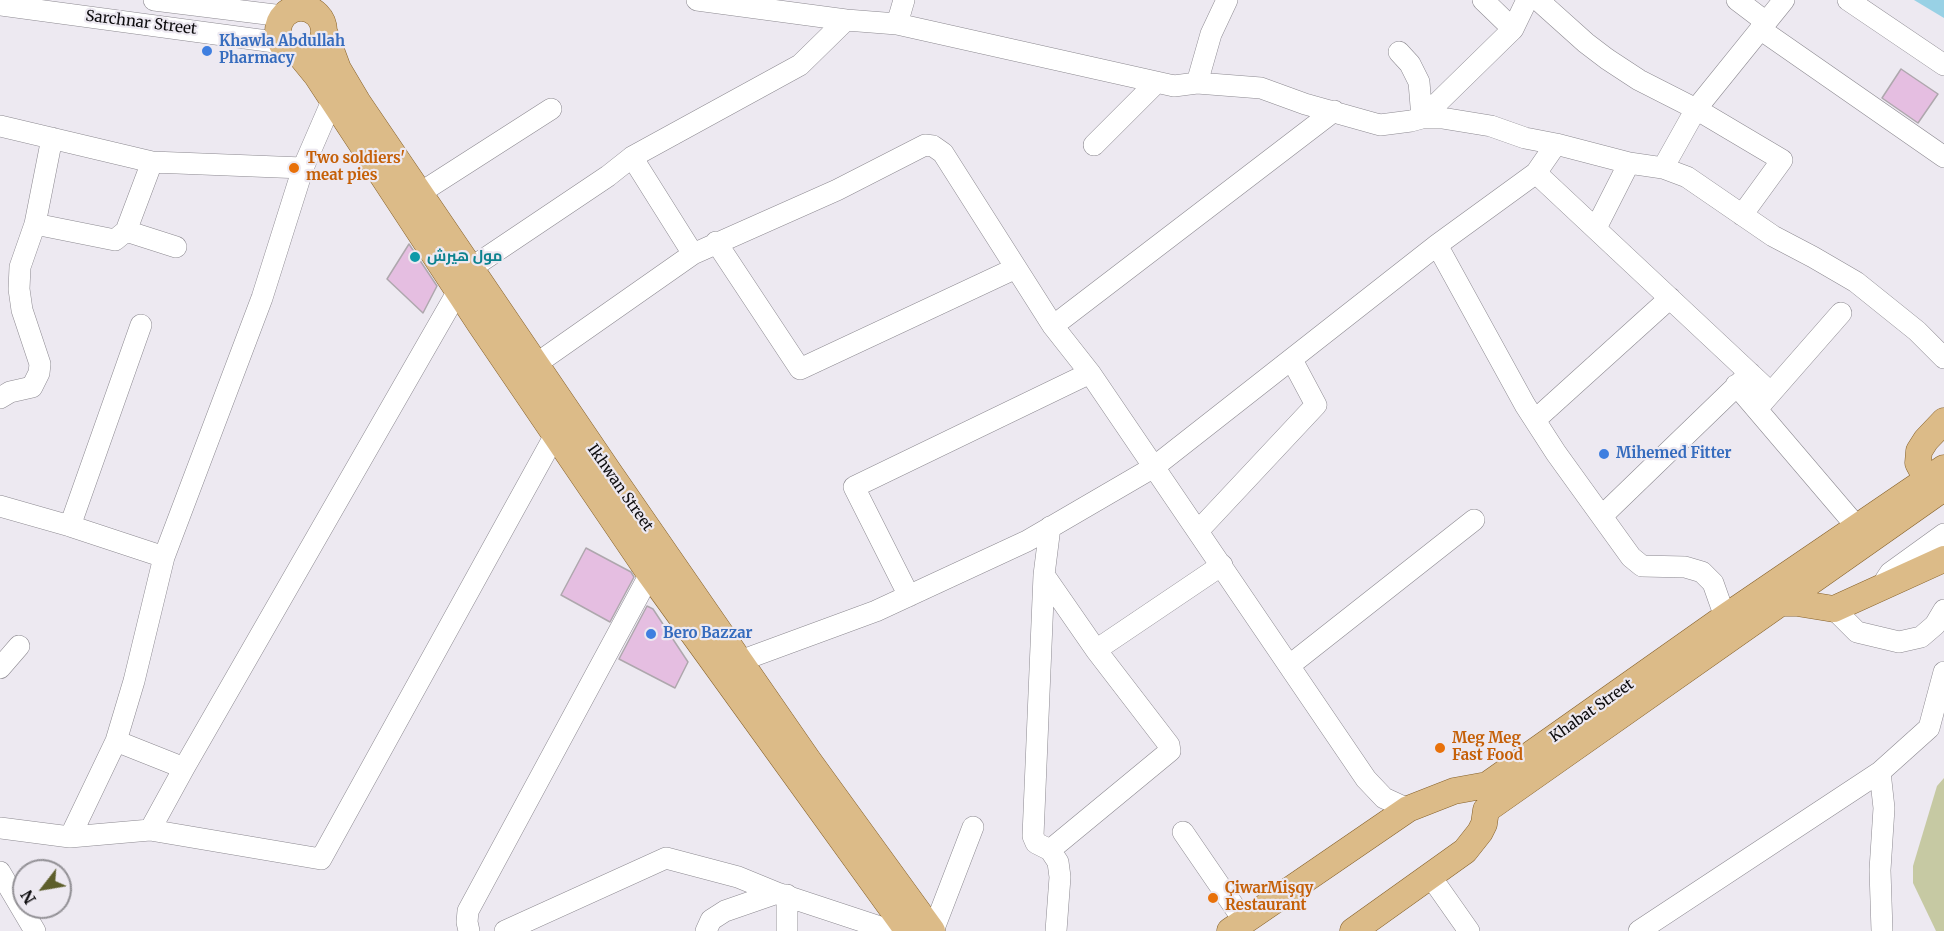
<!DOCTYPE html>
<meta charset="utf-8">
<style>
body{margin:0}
#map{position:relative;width:1944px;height:931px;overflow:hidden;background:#ede9f1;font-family:Merriweather,serif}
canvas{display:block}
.north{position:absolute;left:12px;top:859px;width:60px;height:60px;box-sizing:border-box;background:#ede9f1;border:2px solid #939196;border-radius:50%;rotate:239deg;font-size:16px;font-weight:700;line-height:24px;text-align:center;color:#0d0c0e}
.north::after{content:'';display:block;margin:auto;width:21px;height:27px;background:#5d5e2b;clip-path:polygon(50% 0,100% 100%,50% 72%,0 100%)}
</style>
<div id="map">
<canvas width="1944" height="931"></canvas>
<div class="north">N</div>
</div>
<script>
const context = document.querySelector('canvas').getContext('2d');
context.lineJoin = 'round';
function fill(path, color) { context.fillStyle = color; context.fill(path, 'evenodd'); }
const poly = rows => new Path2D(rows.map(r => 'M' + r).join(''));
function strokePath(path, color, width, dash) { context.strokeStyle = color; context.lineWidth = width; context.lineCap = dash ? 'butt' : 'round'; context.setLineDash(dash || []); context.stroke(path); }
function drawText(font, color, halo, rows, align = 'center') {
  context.font = font + ' Merriweather,Cairo,serif'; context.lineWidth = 4.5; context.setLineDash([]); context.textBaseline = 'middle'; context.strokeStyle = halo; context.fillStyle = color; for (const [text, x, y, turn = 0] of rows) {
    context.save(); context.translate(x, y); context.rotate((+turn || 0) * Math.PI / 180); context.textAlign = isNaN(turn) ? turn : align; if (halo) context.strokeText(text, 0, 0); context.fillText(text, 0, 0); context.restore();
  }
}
const green = poly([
 [1944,778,1944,931,1936,931,1913,883,1913,866,1937,786]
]);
const water = poly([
 [1914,0,1944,0,1944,18]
]);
const building = poly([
 [1901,69,1938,94,1918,123,1882,98,1901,69],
 [409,244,437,286,423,313,387,279,409,244],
 [586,548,631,572,634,577,610,622,561,595,586,548],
 [647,606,653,609,688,662,675,688,619,659,647,606]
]);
const minor = poly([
 [154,0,283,16],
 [697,0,846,20,897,24,1174,86,1197,83,1261,88,1305,104,1380,125,1411,121,1422,118,1442,118,1491,126,1525,138,1556,144,1536,173,1771,393],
 [1483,0,1513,29],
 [1538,0,1586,43,1607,59,1639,80,1696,109,1782,160,1742,215],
 [1737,0,1766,22],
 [1848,0,1944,65],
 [0,5,282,43],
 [897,24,904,0],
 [1760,29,1944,157],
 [1399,52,1410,64,1419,82,1422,118],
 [1197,83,1211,34,1227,0],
 [1422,118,1513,29,1527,0],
 [0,126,152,162,303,168],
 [1556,144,1629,163,1663,168,1687,177,1773,236,1813,257,1856,282,1917,331,1944,358],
 [1094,145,1156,83],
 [632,157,693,254],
 [1663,168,1696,109,1784,0],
 [420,193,551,109],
 [35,224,115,240,126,231,152,162],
 [1596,228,1629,163],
 [126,231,176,247],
 [716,242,800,369,1016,268],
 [1437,245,1525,405,1556,453,1631,557,1642,566,1685,567,1702,572,1713,583,1725,617],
 [471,268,608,176,632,157,800,65,846,20],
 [1053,326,1334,111],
 [536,364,693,254,837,190,925,145,933,146,943,153,1053,326,1090,373,1366,779,1384,798,1408,809],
 [1736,385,1857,527],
 [0,398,10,392,32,387,39,373,40,364,22,310,19,289,20,267,35,224,52,138],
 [1763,402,1841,313],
 [1535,420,1670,298],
 [0,506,70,526,164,557],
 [1602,516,1750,373],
 [70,526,141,325],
 [1050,527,1044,575,1033,836,1036,843,1050,850,1058,862,1060,877,1056,931],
 [1198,531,1316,405,1292,360],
 [1044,575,1096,650,1169,745,1170,751,1050,850],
 [1885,585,1886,579,1890,573,1944,534],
 [909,596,854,487,1090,373],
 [1834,609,1857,632,1899,642,1921,637,1935,625,1944,610],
 [1096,650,1222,565],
 [740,661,876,611,1027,541,1154,467,1437,245,1536,173],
 [1290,665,1474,520],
 [0,668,19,646],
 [116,741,184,768],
 [1880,772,1884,808,1880,870,1882,931],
 [0,828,70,837,150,830,321,859,555,435],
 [150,830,184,768,458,291],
 [1183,832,1244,921],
 [70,837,116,741,134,681,164,557,262,298,303,168,332,101],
 [0,872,35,931],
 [1431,877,1469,931],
 [787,895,787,931],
 [469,931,467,922,468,911,650,574],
 [505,931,666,858,738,877,777,893,892,931],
 [706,931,711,920,725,911,777,893],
 [933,931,973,827],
 [1639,931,1880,772,1929,728,1944,672]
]);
const major = poly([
 '278 31a23 23 0 1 1 46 0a23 23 0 1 1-46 0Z',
 [325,34,338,69,357,101,609,472,808,760,932,931],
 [299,54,317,76,480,324,650,574,908,931],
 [1927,480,1918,463,1919,451,1926,440,1944,421],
 [1781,603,1797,603,1834,609,1944,559],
 [1230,931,1408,809,1454,791,1487,785,1725,617,1944,468],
 [1353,931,1465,851,1480,832,1484,824,1486,810,1941,490]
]);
const markers = [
 [207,51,6,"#3f7fe0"],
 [294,168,6,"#e8710a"],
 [415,257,6,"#0f9aa8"],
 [1604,454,6,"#3f7fe0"],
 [651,634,6,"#3f7fe0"],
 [1440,748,6,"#e8710a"],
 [1213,898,6,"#e8710a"]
];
const streetNames = [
 ["Sarchnar Street",141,23,7],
 ["Ikhwan Street",620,488,55],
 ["Khabat Street",1592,711,-35]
];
const shopNames = [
 ["Khawla Abdullah",219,42],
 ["Pharmacy",219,59],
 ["Mihemed Fitter",1616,454],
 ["Bero Bazzar",663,634]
];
const foodNames = [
 ["Two soldiers'",306,159],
 ["meat pies",306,176],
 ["Meg Meg",1452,739],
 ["Fast Food",1452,756],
 ["ÇiwarMişqy",1225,889],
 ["Restaurant",1225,906]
];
const cultureNames = [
 ["مول هيرش",427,257]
];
fill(green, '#c6c9a3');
fill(water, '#98d1e5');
fill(building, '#e5bee1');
strokePath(building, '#aea7ad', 1.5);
strokePath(minor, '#8c8990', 22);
strokePath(major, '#856029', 27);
strokePath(minor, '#fff', 21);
strokePath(major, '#dcbb88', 26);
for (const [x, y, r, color] of markers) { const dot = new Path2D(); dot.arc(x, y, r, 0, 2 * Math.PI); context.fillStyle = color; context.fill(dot); strokePath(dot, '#ede9f1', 2); }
drawText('15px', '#0d0c0e', '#ede9f1', streetNames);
drawText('bold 15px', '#366cbe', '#ede9f1', shopNames, 'left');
drawText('bold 15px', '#c56008', '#ede9f1', foodNames, 'left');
drawText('bold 15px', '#0d838f', '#ede9f1', cultureNames, 'left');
</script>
